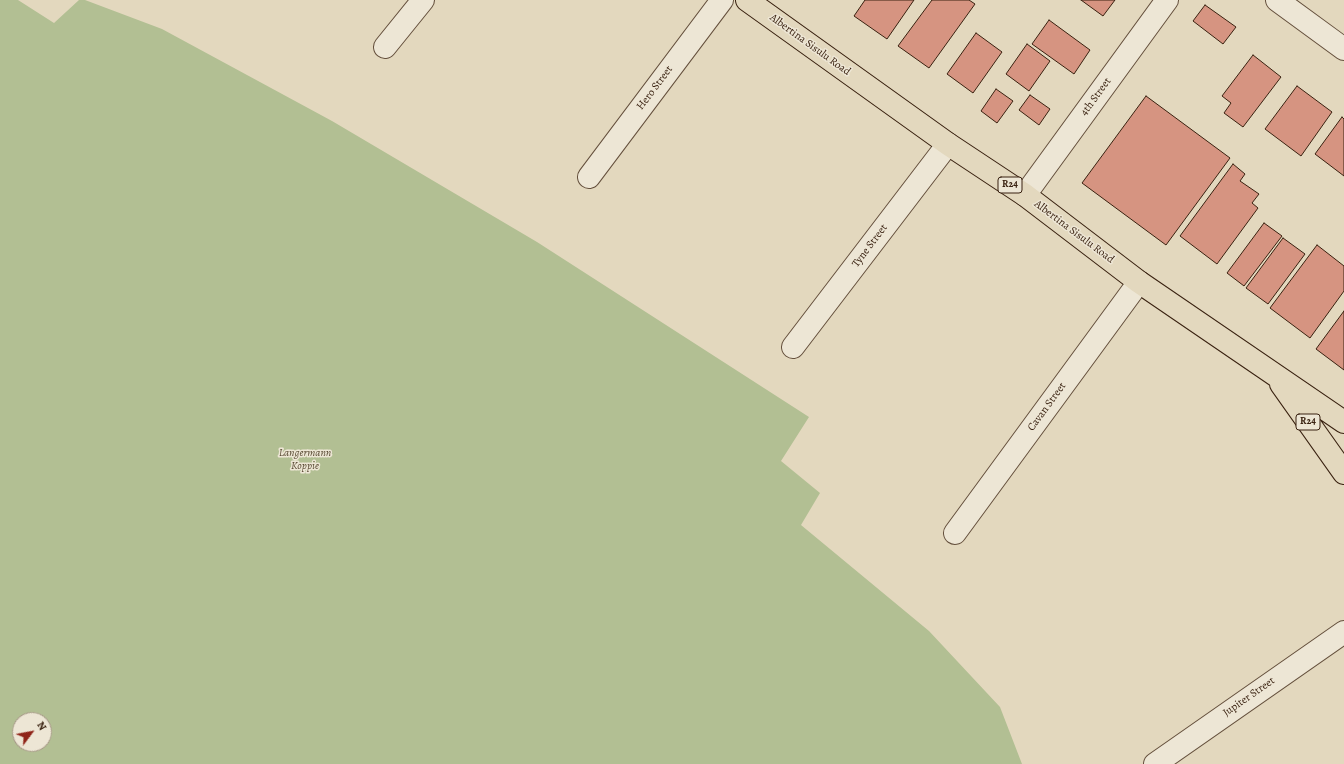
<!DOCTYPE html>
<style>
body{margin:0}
#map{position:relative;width:1344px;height:764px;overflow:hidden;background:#e3d8be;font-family:Alegreya,serif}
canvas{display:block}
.north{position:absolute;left:12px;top:712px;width:40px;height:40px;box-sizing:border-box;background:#ede6d5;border:1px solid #a59786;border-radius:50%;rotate:58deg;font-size:11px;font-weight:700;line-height:16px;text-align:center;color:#392110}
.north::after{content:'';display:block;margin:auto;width:14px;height:18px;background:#8f2418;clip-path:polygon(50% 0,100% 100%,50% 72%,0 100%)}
</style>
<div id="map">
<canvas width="1344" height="764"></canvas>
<div class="north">N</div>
</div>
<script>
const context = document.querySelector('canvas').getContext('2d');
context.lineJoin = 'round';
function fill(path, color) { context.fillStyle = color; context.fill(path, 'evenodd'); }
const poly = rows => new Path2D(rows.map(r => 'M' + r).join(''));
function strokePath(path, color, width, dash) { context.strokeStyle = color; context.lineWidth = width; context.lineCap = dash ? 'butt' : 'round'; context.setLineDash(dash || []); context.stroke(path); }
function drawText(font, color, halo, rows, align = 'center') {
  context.font = font + ' Alegreya,serif'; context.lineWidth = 3; context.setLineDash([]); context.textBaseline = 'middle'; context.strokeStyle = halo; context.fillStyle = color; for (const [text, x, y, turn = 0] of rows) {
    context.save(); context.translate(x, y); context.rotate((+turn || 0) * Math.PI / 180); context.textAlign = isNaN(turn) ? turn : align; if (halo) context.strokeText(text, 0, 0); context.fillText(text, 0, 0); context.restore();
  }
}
const green = poly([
 [0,0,18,0,54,23,79,0,85,0,162,29,332,121,537,242,809,417,781,461,820,493,801,525,929,631,1000,707,1022,764,0,764],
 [20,720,44,720,44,744,20,744]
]);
const building = poly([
 [865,0,914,0,887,39,854,16,865,0],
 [932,0,969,0,975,4,929,68,898,46,932,0],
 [1081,0,1115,0,1103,16,1081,0],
 [1205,5,1236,27,1223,44,1193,21,1205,5],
 [1049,20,1090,50,1074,74,1032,44,1049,20],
 [976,33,1002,52,973,93,947,74,976,33],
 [1027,44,1050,61,1029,91,1006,74,1027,44],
 [1253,55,1281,77,1243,127,1224,113,1231,103,1222,96,1253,55],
 [1297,86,1332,112,1301,156,1265,129,1297,86],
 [996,89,1013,101,997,123,981,111,996,89],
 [1030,95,1050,109,1039,125,1019,110,1030,95],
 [1146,96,1230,158,1166,245,1082,183,1146,96],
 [1342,117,1344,119,1344,176,1315,154,1342,117],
 [1233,164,1245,174,1240,181,1259,194,1252,203,1258,208,1217,264,1180,236,1233,164],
 [1264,223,1282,236,1244,286,1227,273,1264,223],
 [1283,238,1305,254,1268,304,1246,288,1283,238],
 [1317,245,1344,266,1344,291,1310,338,1270,308,1317,245],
 [1344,311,1344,370,1316,349,1344,311]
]);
const minor = poly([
 [1277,0,1344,49],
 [385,47,423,0],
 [589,177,722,0],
 [1025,195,1167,0],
 [793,347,948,144],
 [955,533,1139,282],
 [1155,764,1344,632]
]);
const major = poly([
 [747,0,948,144,1025,195,1139,282,1344,422],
 [1281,384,1344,473]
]);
const shields = [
 [1010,185,24],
 [1308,422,24]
];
const shieldNames = [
 ["R24",1010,185],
 ["R24",1308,422]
];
const streetNames = [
 ["Albertina Sisulu Road",810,45,36],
 ["Hero Street",655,88,-53],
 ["4th Street",1096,97,-54],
 ["Albertina Sisulu Road",1074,232,37],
 ["Tyne Street",870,246,-53],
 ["Cavan Street",1047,407,-54],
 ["Jupiter Street",1249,697,-35]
];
const parkNames = [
 ["Langermann",305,453],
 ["Koppie",305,466]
];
fill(green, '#b2bf93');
fill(building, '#d69481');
strokePath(building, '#392110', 1);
strokePath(minor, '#644f3c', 24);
strokePath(major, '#392110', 24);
strokePath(minor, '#ede6d5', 22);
strokePath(major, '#e3d8be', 22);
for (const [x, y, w] of shields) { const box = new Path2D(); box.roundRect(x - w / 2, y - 8, w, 16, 3); context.fillStyle = '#ede6d5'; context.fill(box); strokePath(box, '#392110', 1); }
drawText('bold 10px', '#392110', null, shieldNames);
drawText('11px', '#392110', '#ede6d5', streetNames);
drawText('italic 11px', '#574831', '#ede6d5', parkNames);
</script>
